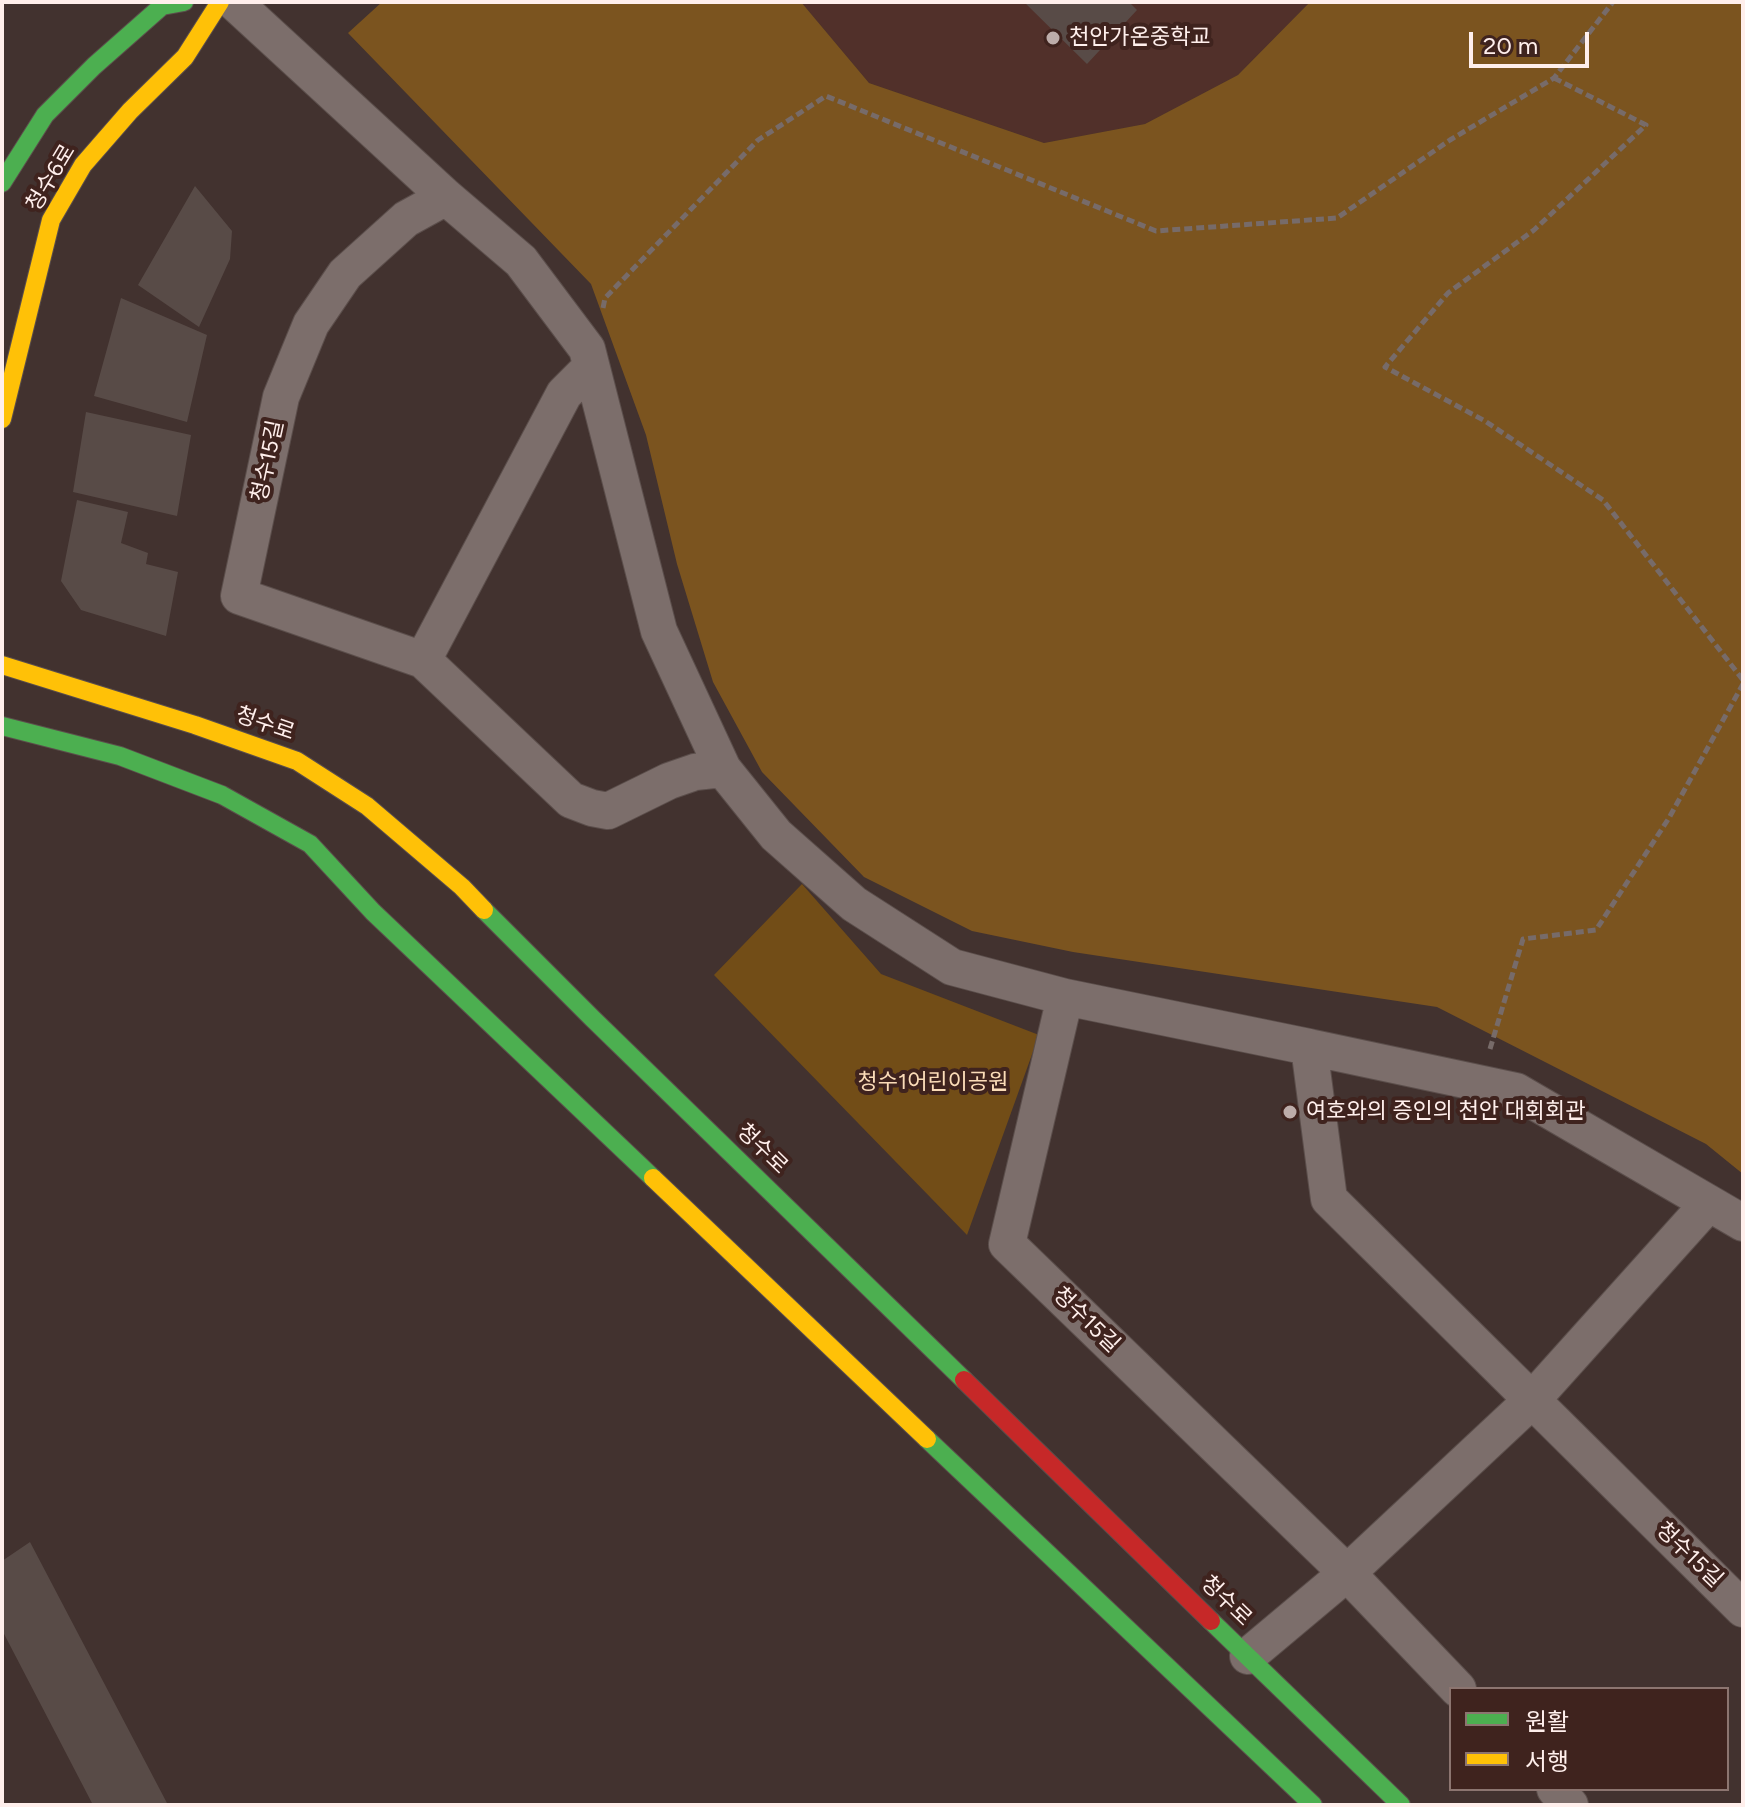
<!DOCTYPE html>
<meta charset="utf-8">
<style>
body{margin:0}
#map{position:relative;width:1745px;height:1807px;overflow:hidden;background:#42322f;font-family:Figtree,"Noto Sans KR",sans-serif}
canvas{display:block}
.frame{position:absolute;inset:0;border:4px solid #ffefec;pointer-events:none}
.legend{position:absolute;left:1449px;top:1687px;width:280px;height:104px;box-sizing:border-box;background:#3f231e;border:2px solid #8c7570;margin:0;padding:10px 14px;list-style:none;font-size:24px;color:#ffefec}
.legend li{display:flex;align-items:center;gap:16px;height:40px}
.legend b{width:40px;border:2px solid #8c7570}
.scale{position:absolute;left:1469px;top:32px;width:120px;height:36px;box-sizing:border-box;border:4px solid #ffefec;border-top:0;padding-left:10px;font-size:24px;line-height:28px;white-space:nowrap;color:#ffefec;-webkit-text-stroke:6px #3f231e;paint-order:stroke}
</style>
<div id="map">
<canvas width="1745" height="1807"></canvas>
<div class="frame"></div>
<ul class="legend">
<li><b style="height:10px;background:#4caf50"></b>원활</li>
<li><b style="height:10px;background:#ffc107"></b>서행</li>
</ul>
<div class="scale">20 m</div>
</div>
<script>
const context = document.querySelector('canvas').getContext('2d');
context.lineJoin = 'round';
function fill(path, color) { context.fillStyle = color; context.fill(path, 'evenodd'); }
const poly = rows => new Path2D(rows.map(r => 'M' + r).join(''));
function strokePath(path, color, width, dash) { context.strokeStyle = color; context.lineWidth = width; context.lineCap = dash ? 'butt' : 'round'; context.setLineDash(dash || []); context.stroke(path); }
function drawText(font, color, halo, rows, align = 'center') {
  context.font = font + ' Figtree,"Noto Sans KR",sans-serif'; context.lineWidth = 8; context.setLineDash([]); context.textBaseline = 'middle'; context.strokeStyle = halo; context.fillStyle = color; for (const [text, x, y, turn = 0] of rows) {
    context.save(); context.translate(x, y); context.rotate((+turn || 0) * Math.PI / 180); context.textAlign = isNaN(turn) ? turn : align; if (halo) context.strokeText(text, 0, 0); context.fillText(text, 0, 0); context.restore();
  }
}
const built = poly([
 [801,2,1310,2,1238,75,1145,124,1044,143,869,83]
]);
const green = poly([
 [802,884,881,974,1039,1035,967,1235,714,975]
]);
const forest = poly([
 [382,2,801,2,869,83,1044,143,1145,124,1238,75,1310,2,1743,2,1743,1174,1706,1144,1437,1007,1073,952,972,931,864,877,762,772,713,682,677,564,646,435,591,284,348,33]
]);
const building = poly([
 [1024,2,1129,2,1137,10,1087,64],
 [195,186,232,231,230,259,199,327,138,285],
 [121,298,207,335,187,422,94,396],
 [86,412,191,435,177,516,73,492],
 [77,500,128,512,121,543,148,553,146,564,178,572,166,636,81,610,61,581],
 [30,1542,168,1805,93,1805,2,1630,2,1561]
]);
const path = poly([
 [1554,78,1646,125,1534,230,1448,293,1385,367,1485,421,1603,500,1743,680],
 [603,308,605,298,758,140,826,96,1156,231,1337,218,1450,140,1554,78,1613,2],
 [1490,1049,1523,939,1596,930,1669,818,1743,684]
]);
const street = poly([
 [234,2,446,197,521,261,587,349,659,631,723,769,776,835,854,904,952,967,1065,997,1309,1047,1329,1199,1743,1609],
 [446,197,406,219,345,274,311,324,281,397,239,596,423,660,571,800,592,808,608,811,669,781,695,772,723,769],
 [423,660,564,394,591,367],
 [1065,997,1007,1244,1347,1573,1458,1689],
 [1309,1047,1516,1091,1743,1223],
 [1248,1656,1347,1573,1531,1401,1708,1204],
 [1555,1789,1570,1805]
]);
const fast = poly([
 [2,183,45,115,94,66,162,6,184,2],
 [2,726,120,756,222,795,310,844,373,912,653,1178],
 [484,910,592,1018,964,1380],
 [927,1439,1313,1805],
 [1211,1621,1401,1805]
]);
const slow = poly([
 [2,419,51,220,83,165,130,111,185,57,220,2],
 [2,665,195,725,297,761,367,806,462,887,484,910],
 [653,1178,927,1439]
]);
const jam = poly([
 [964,1380,1211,1621]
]);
const markers = [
 [1053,38,8,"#bdadaa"],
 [1290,1112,8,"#bdadaa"]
];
const poiNames = [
 ["천안가온중학교",1069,38],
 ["여호와의 증인의 천안 대회회관",1306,1112]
];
const streetNames = [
 ["청수6로",51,178,-59],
 ["청수15길",268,461,-78],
 ["청수로",265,724,19],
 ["청수로",762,1149,44],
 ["청수15길",1086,1320,44],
 ["청수15길",1689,1555,44],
 ["청수로",1226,1601,44]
];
const parkNames = [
 ["청수1어린이공원",933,1083]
];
fill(built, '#51302a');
fill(green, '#724d17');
fill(forest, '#7b541f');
fill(building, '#584b47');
strokePath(street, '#5b4e4b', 38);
strokePath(fast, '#5b4e4b', 20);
strokePath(slow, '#5b4e4b', 20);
strokePath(jam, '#5b4e4b', 20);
strokePath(path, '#776b69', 5, [8, 4]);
strokePath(street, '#7c6e6b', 36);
strokePath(fast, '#4caf50', 18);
strokePath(slow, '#ffc107', 18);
strokePath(jam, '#c62828', 18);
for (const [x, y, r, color] of markers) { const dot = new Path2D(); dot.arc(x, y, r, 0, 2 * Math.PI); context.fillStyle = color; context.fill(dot); strokePath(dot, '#3f231e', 3); }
drawText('22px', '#ffefec', '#3f231e', poiNames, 'left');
drawText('22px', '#ffefec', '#3f231e', streetNames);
drawText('22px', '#fbdcb8', '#3f231e', parkNames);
</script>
